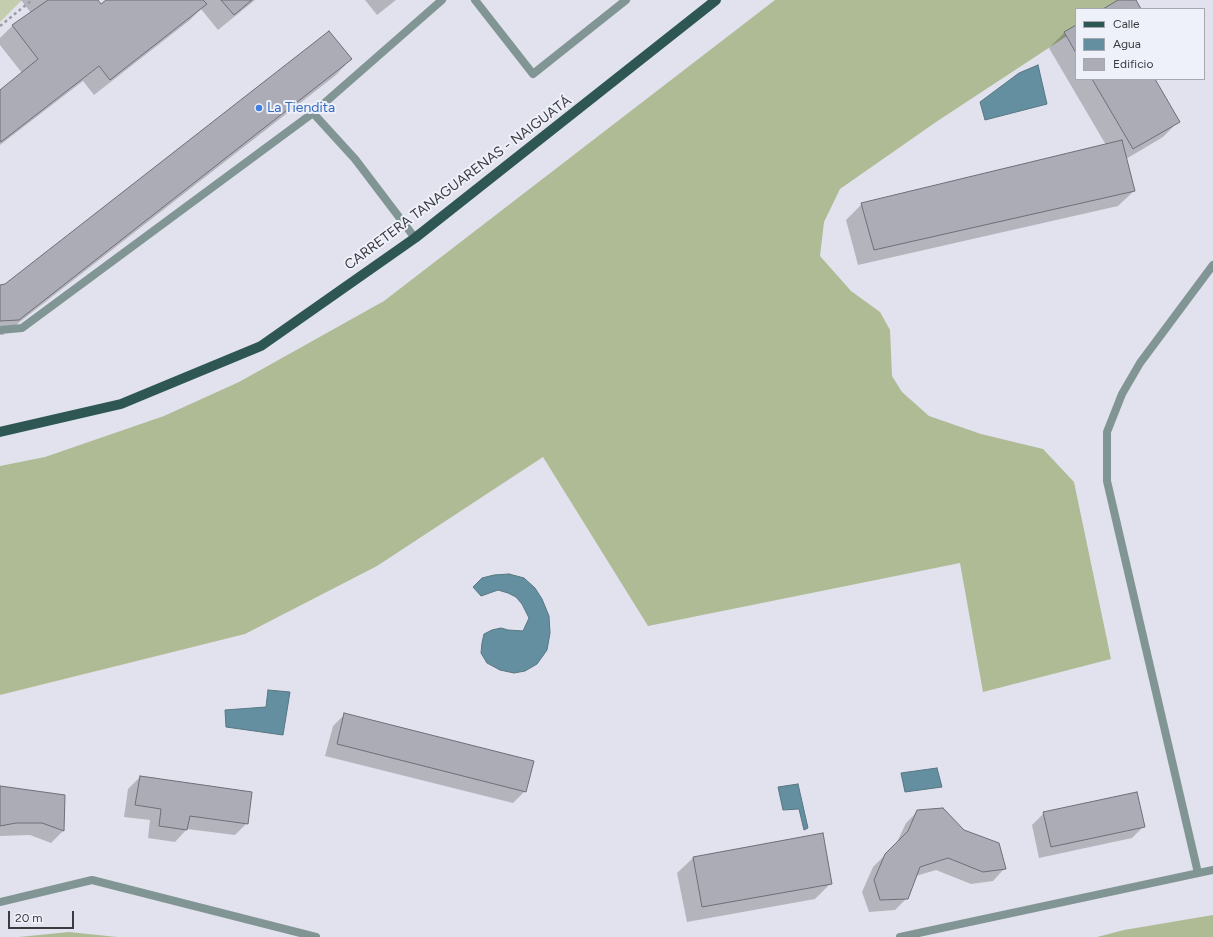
<!DOCTYPE html>
<html>
<head>
<meta charset="utf-8">
<style>
  body { margin:0 }
  #map { position:relative; width:1213px; height:937px; overflow:hidden; background:#e1e2ed; font-family:Figtree,sans-serif }
  canvas { display:block }
  .legend { position:absolute; left:1075px; top:8px; width:130px; height:72px; box-sizing:border-box; background:#eef0fa; border:1px solid #a6a8af; margin:0; padding:5px 7px; list-style:none; font-size:12px; color:#3b3b3f }
  .legend li { display:flex; align-items:center; gap:8px; height:20px }
  .legend b { width:20px; border:1px solid #a6a8af }
  .scale { position:absolute; left:8px; top:911px; width:66px; height:18px; box-sizing:border-box; border:2px solid #3b3b3f; border-top:0; padding-left:5px; font-size:12px; line-height:14px; white-space:nowrap; color:#3b3b3f; -webkit-text-stroke:3px #eef0fa; paint-order:stroke }
</style>
</head>
<body>
<div id="map">
<canvas width="1213" height="937"></canvas>
<ul class="legend">
<li><b style="height:5px;background:#2e5754"></b>Calle</li>
<li><b style="height:11px;background:#638fa0"></b>Agua</li>
<li><b style="height:11px;background:#abacb6"></b>Edificio</li>
</ul>
<div class="scale">20 m</div>
</div>
<script>
const c = document.querySelector('canvas').getContext('2d');
c.lineJoin = 'round';
function fill(path, color) { c.fillStyle = color; c.fill(path, 'evenodd'); }
const shape = rows => new Path2D(rows.map(r => 'M' + r).join(''));
function stroke(path, color, width, dash) { c.strokeStyle = color; c.lineWidth = width; c.lineCap = dash ? 'butt' : 'round'; c.setLineDash(dash || []); c.stroke(path); }
function drawText(font, color, halo, rows, align = 'center') {
  c.font = font + ' Figtree,sans-serif'; c.lineWidth = 4; c.setLineDash([]); c.textBaseline = 'middle'; c.strokeStyle = halo; c.fillStyle = color; for (const [text, x, y, turn = 0] of rows) {
    c.save(); c.translate(x, y); c.rotate((+turn || 0) * Math.PI / 180); c.textAlign = isNaN(turn) ? turn : align; if (halo) c.strokeText(text, 0, 0); c.fillText(text, 0, 0); c.restore();
  }
}
const green = shape([
  [0,0,22,0,0,22]
]);
const forest = shape([
  [775,0,1122,0,1108,9,1076,9,1076,30,936,122,840,189,824,222,820,256,851,291,880,312,890,330,892,376,902,392,929,416,981,434,1043,449,1074,482,1111,659,983,692,960,563,648,626,543,457,377,566,245,634,0,695,0,466,45,457,164,416,239,382,384,301],
  [1213,915,1213,937,1097,937,1124,930],
  [69,932,117,937,19,937]
]);
const water = shape([
  [1038,65,1047,104,985,120,980,102,1019,73,1038,65],
  [509,574,524,578,535,588,542,599,549,616,550,633,547,650,537,664,525,671,514,673,500,670,487,663,481,653,482,643,484,634,492,630,501,628,508,630,523,631,529,618,522,604,516,597,508,593,498,590,481,596,473,587,482,578,494,575,509,574],
  [268,690,290,692,283,735,226,727,225,710,266,707,268,690],
  [937,768,942,787,905,792,901,773,937,768],
  [798,784,808,828,804,830,799,809,783,810,778,787,798,784]
]);
const shadow = shape([
  [21,0,97,0,101,6,107,0,255,0,218,30,201,9,190,20,94,95,83,81,0,145,0,92,22,73,0,45,0,38,12,26,31,13],
  [365,0,396,0,377,15],
  [1076,26,1076,79,1154,79,1179,121,1163,137,1126,159,1134,191,1118,206,858,265,846,220,862,204,1106,145,1049,48,1064,33],
  [351,59,336,75,3,335,0,335,0,286,5,285],
  [345,714,525,791,513,803,325,756,333,726],
  [140,777,247,823,235,835,187,829,175,842,148,838,150,820,124,817,128,789],
  [0,787,64,796,63,831,51,843,30,835,0,836],
  [918,811,963,830,1004,869,993,881,971,884,936,870,916,876,907,898,895,910,869,912,862,892,873,867,896,844,906,823],
  [1044,813,1144,826,1132,838,1039,858,1032,825],
  [822,834,831,883,815,899,687,922,677,873,693,858]
]);
const building = shape([
  [48,0,98,0,101,4,106,0,203,0,207,4,110,80,99,66,1,142,0,140,0,90,38,59,12,25,48,0],
  [221,0,252,0,234,15,221,0],
  [1118,0,1136,0,1141,9,1103,9,1118,0],
  [1076,25,1076,53,1064,32,1076,25],
  [329,31,352,59,19,320,0,321,0,285,5,284,329,31],
  [1092,79,1155,79,1180,122,1133,149,1092,79],
  [1122,140,1135,191,874,250,861,203,1122,140],
  [344,713,534,761,526,792,337,744,344,713],
  [140,776,252,792,248,824,190,816,187,830,159,826,161,809,135,805,140,776],
  [0,786,65,795,64,831,42,823,16,823,0,826,0,786],
  [1137,792,1145,827,1051,847,1043,812,1137,792],
  [943,808,964,830,999,843,1006,869,983,872,948,858,920,867,908,899,880,900,874,880,885,854,908,831,917,810,943,808],
  [823,833,832,884,702,907,693,857,823,833]
]);
const path = shape([
  [0,26,32,0]
]);
const service = shape([
  [475,0,533,74,626,0],
  [313,113,355,159,415,238],
  [0,330,22,328,313,113,442,0]
]);
const minor = shape([
  [1198,873,1107,481,1107,432,1122,394,1140,363,1213,265],
  [0,902,92,880,316,937],
  [900,937,1213,870]
]);
const primary = shape([
  [0,432,121,404,261,346,415,238,716,0]
]);
const markers = [
  [259,108,4,"#3f7fe0"]
];
const shopNames = [
  ["La Tiendita",267,108]
];
const streetNames = [
  ["CARRETERA TANAGUARENAS - NAIGUATÁ",458,183,-37]
];
fill(green, '#c4ceaf');
fill(forest, '#aebb95');
fill(water, '#638fa0');
stroke(water, '#577683', 1);
fill(shadow, '#0003');
fill(building, '#abacb6');
stroke(building, '#6d6e77', 1);
stroke(path, '#9b9ca4', 2.5, [3, 3]);
stroke(service, '#819694', 8);
stroke(minor, '#819694', 8);
stroke(primary, '#2e5754', 10);
for (const [x, y, r, color] of markers) { const dot = new Path2D(); dot.arc(x, y, r, 0, 2 * Math.PI); c.fillStyle = color; c.fill(dot); stroke(dot, '#eef0fa', 1.5); }
drawText('14px', '#366cbe', '#eef0fa', shopNames, 'left');
drawText('14px', '#3b3b3f', '#eef0fa', streetNames);
</script>
</body>
</html>
